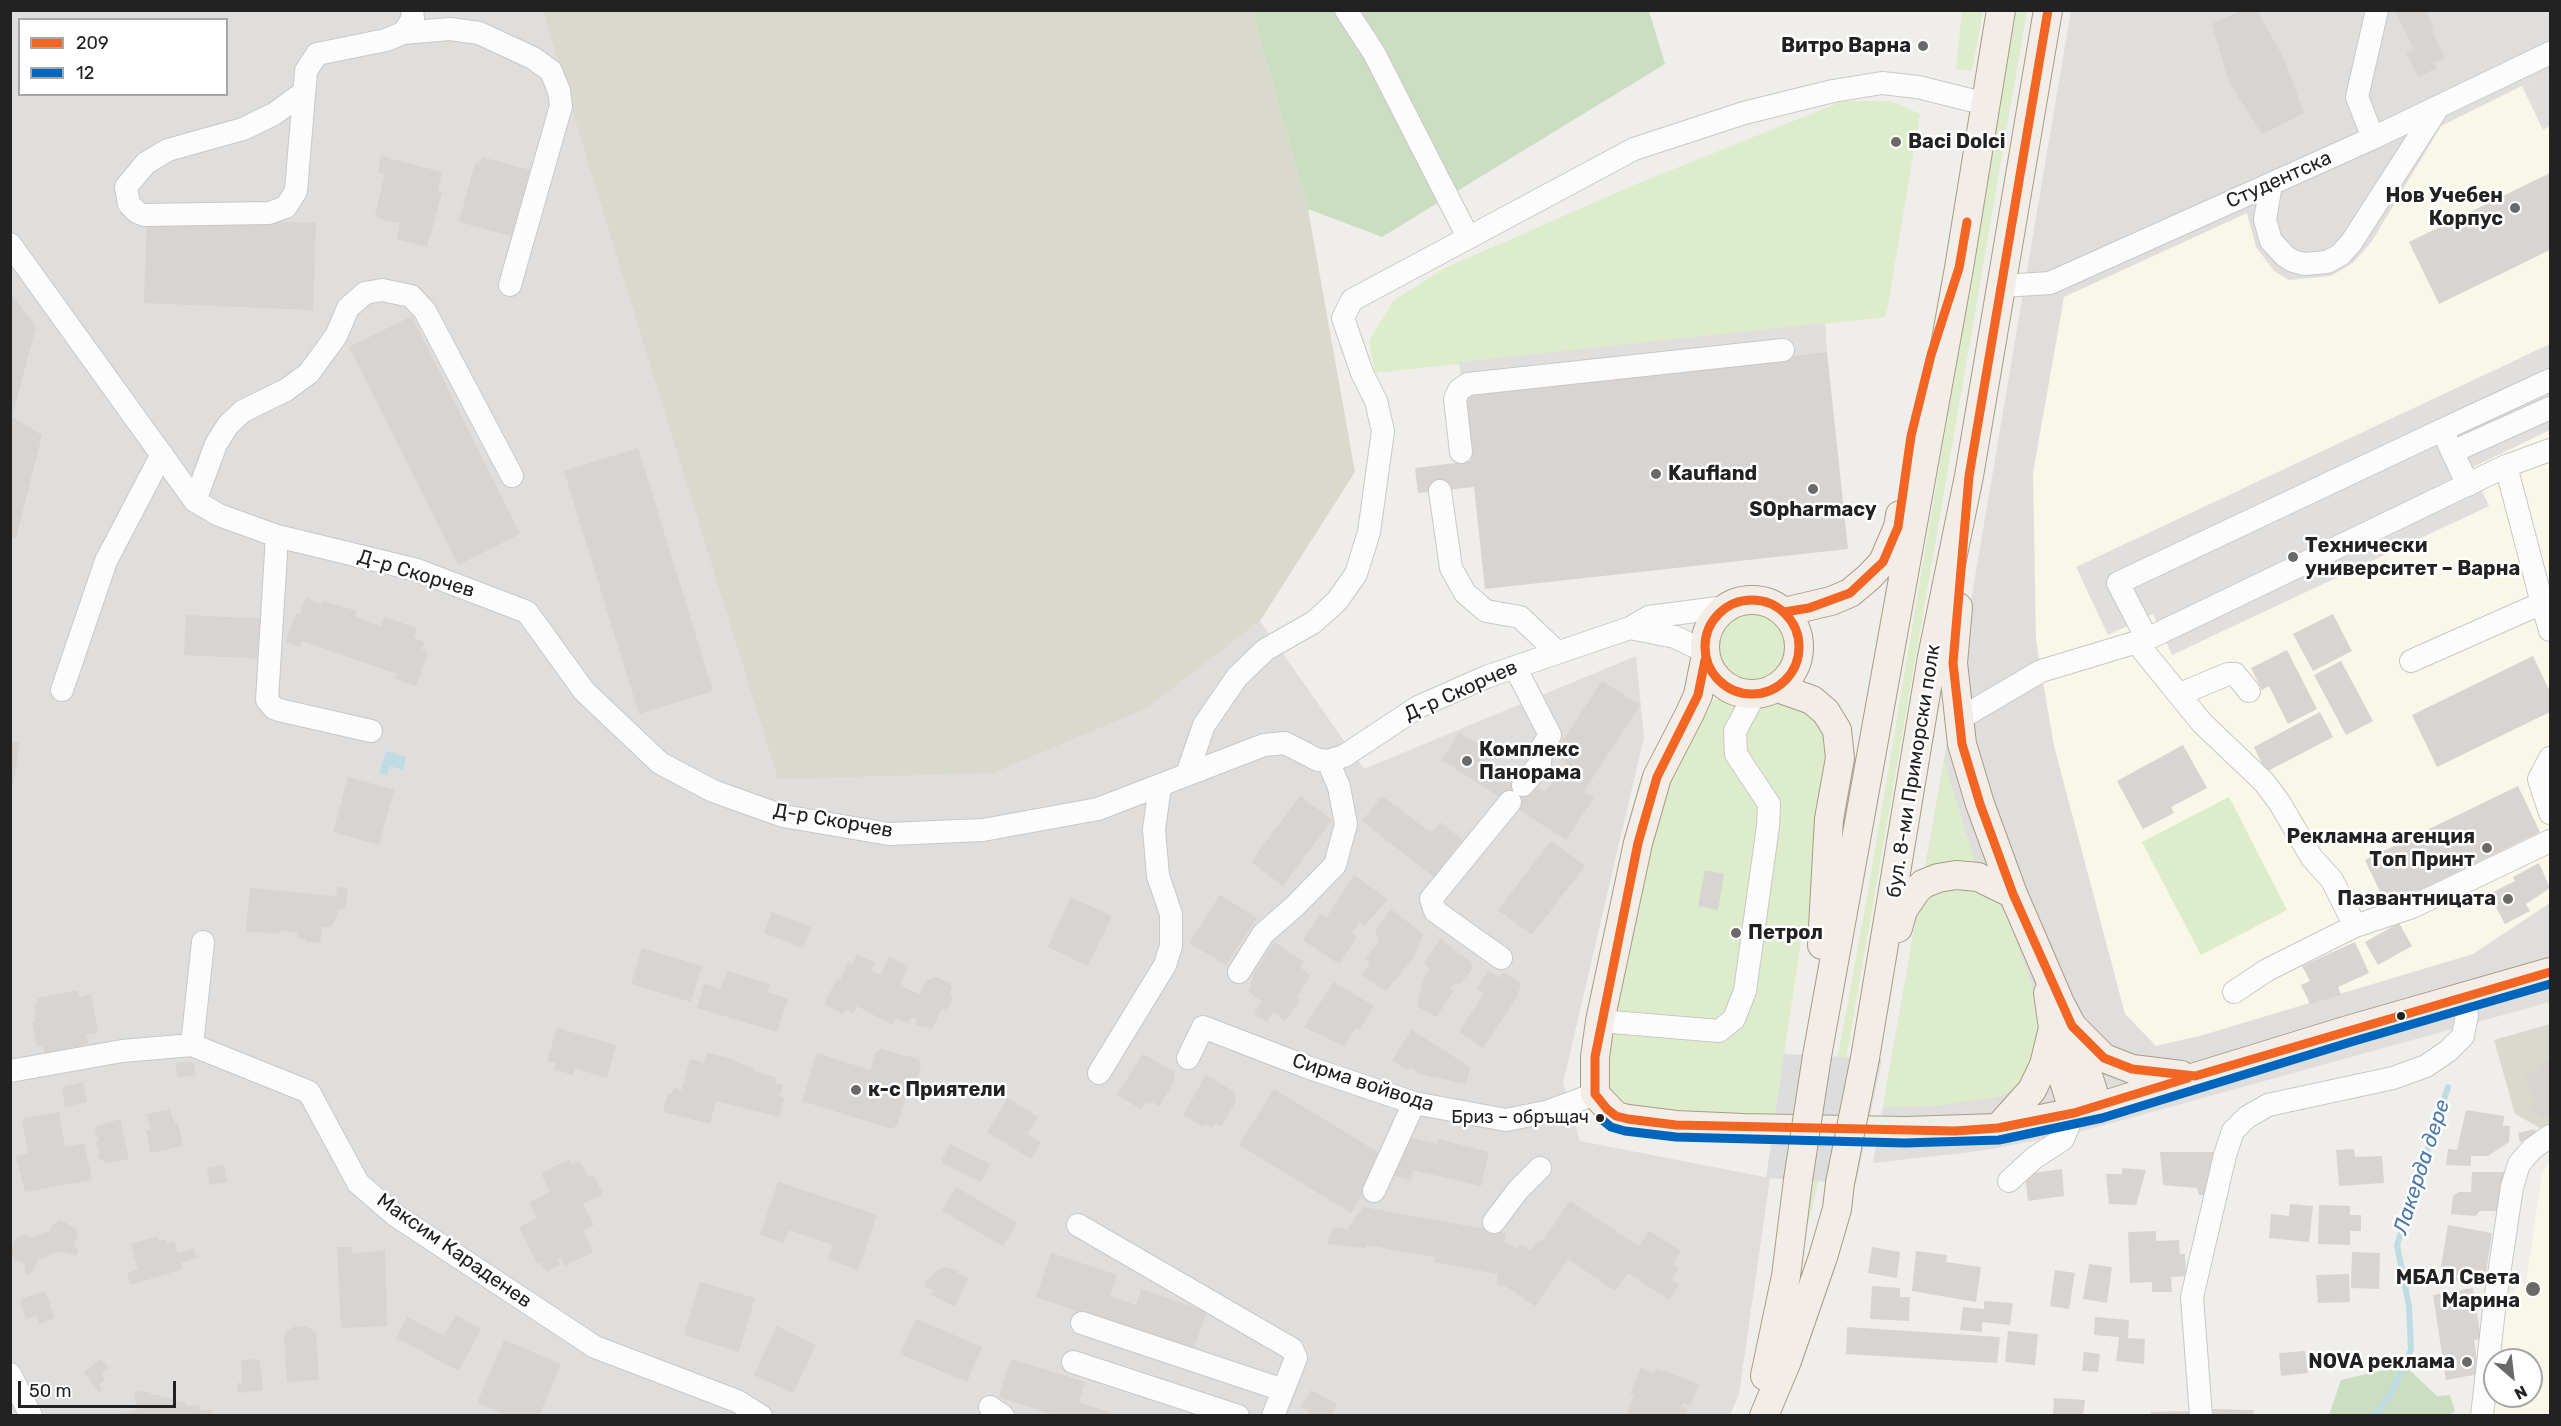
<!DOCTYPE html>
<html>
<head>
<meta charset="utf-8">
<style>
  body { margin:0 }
  #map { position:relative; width:2561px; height:1426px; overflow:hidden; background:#f0eeeb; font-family:Rubik,sans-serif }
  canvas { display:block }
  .frame { position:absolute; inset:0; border:12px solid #222; pointer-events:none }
  .legend { position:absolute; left:18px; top:18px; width:210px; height:78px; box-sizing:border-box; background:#fff; border:2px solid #a7a7a7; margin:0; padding:8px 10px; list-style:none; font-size:18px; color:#222 }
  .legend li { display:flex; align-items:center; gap:12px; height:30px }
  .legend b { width:30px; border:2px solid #a7a7a7 }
  .north { position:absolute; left:2483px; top:1348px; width:60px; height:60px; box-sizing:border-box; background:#fff; border:2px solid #a7a7a7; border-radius:50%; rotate:152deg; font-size:16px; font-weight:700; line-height:24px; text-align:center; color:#222 }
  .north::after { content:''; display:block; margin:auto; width:21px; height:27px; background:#6a6968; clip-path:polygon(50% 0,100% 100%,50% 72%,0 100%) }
  .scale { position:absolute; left:18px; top:1381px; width:158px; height:27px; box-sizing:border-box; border:3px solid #222; border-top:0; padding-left:8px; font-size:18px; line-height:21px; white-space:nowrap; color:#222; -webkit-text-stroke:4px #fff; paint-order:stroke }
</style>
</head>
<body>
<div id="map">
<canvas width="2561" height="1426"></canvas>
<div class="frame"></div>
<ul class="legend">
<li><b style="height:8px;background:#f26522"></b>209</li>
<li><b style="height:8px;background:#0065bd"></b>12</li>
</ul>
<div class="north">N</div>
<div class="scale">50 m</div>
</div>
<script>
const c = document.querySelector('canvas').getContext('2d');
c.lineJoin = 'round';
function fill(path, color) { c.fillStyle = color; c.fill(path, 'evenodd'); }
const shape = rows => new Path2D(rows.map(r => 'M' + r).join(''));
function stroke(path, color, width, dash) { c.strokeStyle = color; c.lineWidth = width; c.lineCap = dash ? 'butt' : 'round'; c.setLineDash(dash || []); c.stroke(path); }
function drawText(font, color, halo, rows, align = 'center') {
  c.font = font + ' Rubik,sans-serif'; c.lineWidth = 5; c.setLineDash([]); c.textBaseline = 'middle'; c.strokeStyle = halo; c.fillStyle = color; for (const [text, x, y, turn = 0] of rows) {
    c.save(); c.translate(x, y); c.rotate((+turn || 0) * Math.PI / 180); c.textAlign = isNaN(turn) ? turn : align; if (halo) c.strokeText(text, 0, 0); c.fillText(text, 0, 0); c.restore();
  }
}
const residential = shape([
  [10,11,543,11,584,151,779,779,1149,707,1260,621,1364,769,1636,656,1644,737,1563,1083,1580,1141,1770,1178,1739,1394,1730,1415,11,1415],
  [20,20,226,20,226,94,20,94],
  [2071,11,2550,11,2550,1002,2076,1133,1980,1151,1873,1163,1944,760]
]);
const education = shape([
  [2550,72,2550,903,2473,954,2203,1035,2156,1046,2125,1014,2054,746,2036,640,2033,473,2064,297,2247,213,2256,247,2274,271,2289,280,2331,276,2353,263,2372,241,2441,126],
  [2550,1161,2550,1415,2489,1416,2490,1405,2497,1402,2498,1396,2531,1396,2531,1360,2501,1360,2506,1296,2526,1282,2542,1173]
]);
const construction = shape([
  [543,11,1252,11,1308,209,1355,472,1260,621,1149,707,993,773,778,779,584,151],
  [2550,1024,2550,1123,2540,1128,2515,1114,2494,1040]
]);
const grass = shape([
  [1962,11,1983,11,1972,71,1956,69],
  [2016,11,2027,11,1877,881,1839,1100,1809,1220,1806,1224,1801,1222,1830,1100,1866,902],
  [1843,101,1891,101,1920,114,1886,317,1375,373,1369,341,1393,301,1443,269,1634,185],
  [1756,599,1776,606,1791,619,1798,637,1799,647,1795,665,1778,688,1837,730,1822,929,1801,941,1773,1128,1628,1119,1593,1076,1638,843,1699,713,1713,701,1739,693,1725,686,1713,675,1704,651,1707,629,1715,617,1735,602],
  [1944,760,1975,863,1956,861,1926,866],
  [2229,797,2287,910,2201,955,2142,842],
  [1950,883,1993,895,2007,916,2035,993,2042,1027,2029,1080,1999,1097,1935,1106,1883,1107,1920,899]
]);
const forest = shape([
  [1252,11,1649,11,1665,64,1382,237,1308,209],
  [2398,1359,2437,1396,2450,1395,2455,1411,2448,1416,2329,1415,2341,1380,2393,1368]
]);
const parking = shape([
  [2550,72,2550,126,2543,130,2522,86],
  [1825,323,1827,352,1463,392,1459,362],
  [2550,344,2550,430,2471,468,2489,506,2172,655,2153,614,2108,635,2076,567]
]);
const water = shape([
  [386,751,406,757,403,770,390,766,387,775,379,773]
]);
const pier = shape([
  [1784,1054,1882,1059,1856,1184,1766,1178]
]);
const stream = shape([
  [2374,1416,2392,1392,2411,1350,2409,1306,2397,1245,2448,1087]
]);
const building = shape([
  [2242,10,2257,10,2283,57,2304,113,2262,134,2229,82,2212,24],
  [2401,10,2426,10,2434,28,2431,29,2445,58,2434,63,2437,68,2418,77,2406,53,2414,50,2396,13],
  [381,156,442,172,438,191,442,192,427,247,397,239,400,223,383,220,375,215,385,174,378,172],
  [482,157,530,170,512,236,459,222,475,163,479,164],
  [2550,173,2550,250,2439,304,2409,242],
  [147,217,316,223,313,310,144,303],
  [10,292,36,327,12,417,42,435,16,538,10,537],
  [412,316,520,534,458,565,349,347],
  [1827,352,1848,549,1485,589,1474,487,1418,493,1415,468,1471,461,1463,392],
  [638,448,713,691,639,714,564,471],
  [306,598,322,604,323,601,357,611,356,617,381,626,384,617,417,628,414,638,425,642,422,650,428,652,416,686,395,679,397,674,302,641,300,647,285,642,296,613,300,614],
  [2333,614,2352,651,2313,671,2293,634],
  [186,615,268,619,266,659,184,655],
  [2287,650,2317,709,2288,724,2269,686,2262,690,2251,668],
  [2533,656,2550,692,2550,712,2437,767,2412,715],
  [2341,661,2373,721,2346,735,2314,675],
  [1602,681,1640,705,1584,791,1594,797,1566,840,1442,760,1459,732,1495,755,1489,764,1523,785,1531,783,1546,792,1566,762,1554,754],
  [2320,712,2333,737,2266,772,2254,747],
  [10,741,20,742,13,785,10,785],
  [2183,745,2207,788,2171,807,2174,813,2143,829,2117,781],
  [348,777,394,790,379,845,333,832],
  [2518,786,2540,832,2387,906,2365,860],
  [1300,796,1332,820,1283,886,1251,862],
  [1382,796,1431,833,1440,822,1463,840,1434,877,1362,821],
  [1551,841,1585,866,1532,935,1498,910],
  [2539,863,2550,888,2526,904,2530,911,2505,924,2489,894,2515,881,2513,877],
  [1705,870,1724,874,1718,910,1698,906],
  [1354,875,1387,899,1365,926,1360,922,1352,933,1357,937,1339,964,1303,940,1320,914,1327,917],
  [337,887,348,888,345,909,340,909,331,927,322,926,320,943,306,942,306,939,297,938,297,932,281,931,280,934,246,931,250,888,336,896],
  [1220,895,1257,918,1226,965,1189,943],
  [1071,897,1112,916,1088,966,1048,947],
  [1391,909,1423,934,1415,955,1386,991,1361,975,1370,963,1366,958,1379,941,1375,931],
  [772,912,811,927,803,948,764,933],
  [2399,923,2412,946,2378,965,2365,942],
  [1441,939,1471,962,1473,968,1460,984,1455,983,1451,988,1453,992,1436,1017,1417,1006,1424,977,1430,968,1424,963],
  [1274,942,1304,962,1300,967,1310,976,1296,998,1300,1000,1285,1021,1273,1012,1267,1022,1254,1014,1262,1002,1249,992,1254,973],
  [2355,942,2369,973,2338,987,2341,995,2310,1004,2301,985,2310,981,2302,966],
  [642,948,702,966,691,1002,631,984],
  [857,954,875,962,871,971,881,975,889,957,908,966,900,986,920,994,926,981,936,977,949,983,952,988,949,995,953,997,946,1012,942,1008,932,1029,924,1026,917,1026,916,1019,912,1017,908,1024,896,1018,892,1025,857,1006,853,1013,846,1009,843,1014,824,1004,836,981,840,980,848,964,853,963],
  [727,971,770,984,767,992,788,998,777,1032,697,1008,704,984,721,989],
  [1488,971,1499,978,1504,972,1521,984,1517,997,1483,1048,1459,1032,1484,993,1477,989],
  [1334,982,1374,1006,1359,1030,1356,1028,1344,1046,1304,1027],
  [77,990,79,997,91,994,98,1033,86,1035,88,1044,45,1055,43,1045,37,1046,32,1022,35,1022,34,1017,36,1016,34,1004,38,1003,37,998],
  [557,1028,616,1045,607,1078,574,1068,573,1075,554,1069,556,1063,547,1061],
  [1412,1030,1470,1067,1466,1084,1420,1074,1411,1067,1408,1070,1392,1060],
  [881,1049,918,1059,921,1065,918,1077,911,1080,897,1125,892,1129,802,1101,817,1053,870,1070,876,1052],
  [707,1053,736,1060,735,1062,754,1068,753,1071,777,1078,775,1083,783,1085,779,1096,784,1098,779,1117,716,1101,710,1124,663,1112,668,1093,672,1094,674,1088,682,1090,690,1059,704,1063],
  [1143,1054,1173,1071,1175,1080,1159,1106,1152,1102,1150,1105,1145,1102,1141,1109,1117,1095],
  [2550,1058,2550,1114,2542,1119,2539,1114,2535,1116,2529,1105,2536,1101,2524,1078,2540,1069,2538,1065],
  [193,1062,196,1076,178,1077,175,1063],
  [1206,1075,1235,1092,1236,1101,1221,1127,1215,1123,1212,1128,1205,1124,1203,1127,1183,1115],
  [83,1082,87,1102,65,1107,62,1087],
  [1274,1089,1386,1157,1351,1213,1239,1145],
  [1008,1098,1038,1117,1027,1134,1041,1142,1031,1159,987,1132],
  [170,1109,174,1124,178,1124,183,1146,151,1153,146,1130,151,1130,147,1114],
  [2466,1110,2504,1116,2503,1126,2510,1126,2509,1142,2488,1156,2471,1156,2471,1166,2446,1165,2448,1149,2457,1150],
  [59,1112,65,1147,84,1143,92,1180,25,1192,16,1156,28,1153,22,1119],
  [120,1119,129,1159,106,1163,97,1157,100,1150,95,1145,99,1138,96,1136,95,1127],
  [2535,1129,2537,1139,2520,1142,2518,1133],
  [1401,1135,1437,1144,1438,1139,1489,1152,1481,1186,1413,1170,1411,1180,1391,1175],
  [950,1144,990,1164,981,1182,941,1162],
  [2354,1149,2355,1157,2382,1156,2384,1183,2339,1186,2336,1150],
  [2160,1152,2219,1152,2205,1195,2199,1195,2197,1188,2163,1185],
  [569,1159,572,1165,579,1161,588,1177,593,1175,603,1194,583,1204,594,1225,583,1231,593,1252,565,1266,561,1258,557,1260,560,1265,546,1272,541,1262,537,1264,519,1227,537,1218,529,1203,550,1192,541,1173],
  [224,1165,227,1182,210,1185,207,1168],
  [2122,1168,2146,1170,2136,1205,2109,1204,2106,1174,2122,1174],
  [2062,1169,2064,1196,2028,1201,2025,1174],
  [2472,1172,2507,1172,2502,1211,2480,1211,2475,1216,2451,1214,2453,1196,2459,1192,2471,1192],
  [778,1182,877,1215,858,1270,828,1259,833,1245,788,1230,784,1243,760,1235],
  [956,1187,1017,1223,1003,1246,942,1211],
  [1570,1201,1639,1246,1649,1231,1681,1251,1673,1264,1679,1268,1671,1280,1679,1285,1669,1300,1628,1273,1615,1291,1568,1259,1535,1306,1507,1287,1497,1285,1498,1274,1434,1262,1435,1257,1367,1245,1365,1248,1327,1244,1333,1228,1348,1229,1363,1207,1506,1233,1504,1242,1517,1249,1521,1244,1531,1251,1539,1240,1542,1242],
  [2290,1204,2313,1206,2309,1242,2269,1238,2271,1214,2289,1216],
  [2319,1205,2350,1206,2350,1215,2361,1215,2361,1231,2350,1231,2350,1245,2318,1244],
  [61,1220,77,1230,78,1235,73,1246,78,1249,77,1256,60,1251,38,1260,32,1272,28,1275,25,1274,25,1265,14,1259,11,1254,14,1241,18,1237,25,1235,32,1238,50,1231,53,1224],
  [2448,1225,2492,1233,2484,1285,2439,1278],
  [2156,1231,2156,1241,2179,1240,2180,1254,2185,1254,2186,1276,2171,1277,2172,1292,2152,1292,2152,1282,2130,1283,2128,1232],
  [158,1236,159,1241,166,1239,167,1243,174,1241,178,1253,194,1248,197,1258,181,1263,183,1269,130,1285,127,1273,138,1269,131,1244],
  [337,1247,352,1247,352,1254,385,1250,387,1326,341,1328],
  [1872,1247,1900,1252,1897,1278,1868,1273],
  [1916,1251,1947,1255,1946,1262,1981,1267,1976,1302,1912,1291],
  [2352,1252,2380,1253,2379,1289,2351,1288],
  [1051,1253,1117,1275,1110,1296,1136,1305,1141,1289,1207,1312,1193,1351,1036,1297],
  [2089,1264,2112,1267,2107,1303,2083,1299],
  [944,1267,958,1270,957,1273,968,1278,955,1306,931,1295,933,1290,925,1287,926,1282,935,1272],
  [2055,1270,2075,1273,2069,1309,2050,1306],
  [2349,1274,2350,1302,2318,1303,2316,1275],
  [700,1282,755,1298,739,1352,684,1335],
  [1872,1286,1900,1288,1900,1297,1910,1297,1909,1321,1870,1319],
  [2473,1288,2481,1339,2474,1340,2479,1374,2446,1380,2433,1295],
  [45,1291,55,1318,39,1324,36,1316,26,1319,20,1300],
  [1984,1301,2013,1303,2010,1325,1982,1322,1982,1332,1960,1330,1963,1307,1984,1309],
  [456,1315,481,1329,459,1371,396,1338,407,1317,444,1336],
  [2095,1317,2129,1320,2128,1338,2145,1339,2144,1364,2116,1361,2119,1337,2094,1335],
  [916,1319,982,1347,967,1382,900,1354],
  [307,1326,316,1333,319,1380,287,1382,284,1335,293,1327],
  [777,1326,816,1345,793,1393,754,1375],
  [1847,1327,2000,1337,1997,1363,1846,1354],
  [2008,1331,2038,1334,2035,1365,2005,1362],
  [504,1340,561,1364,539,1416,508,1416,477,1403],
  [2305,1351,2308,1373,2281,1376,2279,1353],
  [2084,1352,2100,1354,2098,1372,2082,1371],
  [101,1359,109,1368,101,1374,105,1380,99,1384,102,1389,99,1392,83,1372],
  [255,1359,260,1361,263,1390,239,1393,237,1383,242,1383,241,1360],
  [1011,1359,1085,1382,1079,1402,1120,1416,1057,1416,999,1397],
  [1641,1367,1654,1373,1656,1368,1699,1384,1690,1406,1683,1403,1681,1406,1688,1409,1685,1416,1626,1416,1634,1394,1630,1394],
  [1311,1390,1337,1404,1331,1416,1309,1416,1311,1412,1301,1407],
  [143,1391,148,1392,149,1395,160,1395,161,1398,167,1397,173,1399,173,1402,185,1402,186,1405,199,1406,200,1411,212,1409,213,1416,109,1416,137,1410,134,1392],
  [2054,1398,2085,1400,2083,1416,2053,1416],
  [2213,1409,2254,1410,2253,1416,2213,1416],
  [2193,1411,2193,1416,2151,1416,2151,1412]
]);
const minor = shape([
  [1346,10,1374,53,1468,237],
  [403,33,450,29,479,33,533,58,551,71,559,91,561,106,510,285],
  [304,92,274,114,243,129,168,150,146,163,126,187,129,204,137,212,144,215,269,213,286,207,296,191,306,71,317,54,386,40,403,33,413,18,412,10],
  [2373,138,2357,97,2377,10],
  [2271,184,2265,220,2271,241,2285,256,2293,261,2304,264,2327,262,2340,255,2351,243,2437,109],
  [10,244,195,501,219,515,277,536,417,570,527,612,584,691,660,763,713,791,783,816,889,834,983,830,1098,809,1264,745,1285,743,1318,760,1328,761,1344,756,1418,707,1486,677,1630,628,1649,617,1726,607],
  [2002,286,2050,283,2373,138,2550,53],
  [2442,430,2550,380],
  [1461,452,1455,399,1459,390,1468,384,1783,350],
  [2452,452,2550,408],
  [1440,491,1451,568,1465,593,1486,611,1520,617,1557,652],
  [195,501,216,444,228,425,243,411,286,390,309,373,336,336,348,308,365,293,382,290,411,296,425,311,512,476],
  [277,536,267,700,274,708,279,710,371,731],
  [2542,603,2550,630],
  [1630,628,1675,637,1704,651],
  [2147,639,2118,583,2442,430,2468,485],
  [2137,643,2202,723,2264,782,2279,802,2312,858,2332,880,2355,926],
  [2411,661,2542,603,2506,466],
  [1515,667,1550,735,1541,749,1540,764,1523,785],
  [62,690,106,561,162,454],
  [2180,694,2228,674,2235,674,2249,691],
  [1959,719,2041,671,2147,639,2506,466,2550,450],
  [2550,758,2539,779,2550,813],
  [1187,774,1204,725,1237,677,1265,650,1314,622,1337,601,1356,574,1369,532,1383,431,1376,401,1362,373,1343,318,1352,300,1634,149,1744,113,1833,91,1882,83,1918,87,1986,104],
  [1501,958,1435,911,1431,899,1510,802],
  [1239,972,1263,934,1295,906,1335,865,1346,824,1339,787,1328,761],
  [2234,992,2267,970,2355,926,2412,907,2550,841],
  [1600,1021,1719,1031,1734,1019,1745,991,1768,826,1769,804,1736,754,1735,731,1755,694],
  [192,1045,203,942],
  [1188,1058,1203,1027,1307,1067,1414,1103,1506,1120,1546,1112,1595,1094],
  [10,1071,122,1051,192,1045,309,1092,358,1183,395,1215,595,1347,737,1401,761,1416],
  [1099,1073,1165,965,1171,946,1171,914,1158,876,1154,829,1160,786],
  [2009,1181,2034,1158,2063,1139,2074,1113],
  [1374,1191,1414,1103],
  [1494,1222,1518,1190,1540,1168],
  [1078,1225,1292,1349,1296,1358,1273,1416],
  [1082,1323,1283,1390],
  [1073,1362,1238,1416],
  [10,1374,31,1416],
  [990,1407,1003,1416],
  [2201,1416,2192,1297,2225,1155,2233,1131,2247,1117,2268,1105,2393,1078,2426,1066,2448,1051,2463,1036,2467,1015,2462,997],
  [2482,1416,2495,1301,2512,1187,2519,1164,2532,1149,2550,1136]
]);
const major = shape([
  '1705 647a47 47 0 1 1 94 0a47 47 0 1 1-94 0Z',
  [1958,607,1953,663,1962,744,1980,804,2013,894,2060,1003,2072,1026,2104,1058,2132,1069,2181,1075],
  [1784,612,1831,601,1850,593,1869,577,1883,562,1898,527,1900,515],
  [1705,660,1698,695,1690,713,1657,777,1638,843,1600,1021,1595,1057,1595,1094,1616,1116,1628,1119,1676,1125,1743,1128,1905,1131,1998,1128,2098,1107,2348,1030,2550,972],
  [1778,688,1812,700,1826,712,1837,730,1840,758,1829,819,1822,945],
  [1898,928,1903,910,1916,891,1923,884,1938,878,1956,875,1978,877,2013,894],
  [2074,1031,2098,1107],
  [2051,1039,2074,1113],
  [1817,1056,1959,268,2001,10],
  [1865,1058,1932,657,1969,476,2048,10],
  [1998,1128,2032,1090,2044,1065,2053,1028,2048,993],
  [1765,1376,1786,1276,1798,1180],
  [1764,1416,1787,1361,1823,1257,1837,1209,1840,1183]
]);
const majorBridge = shape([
  [1798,1180,1817,1056],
  [1840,1183,1865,1058]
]);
const bus1 = shape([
  [2048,10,1969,476,1953,663,1962,744,1980,804,2013,894,2072,1026,2104,1058,2132,1069,2195,1076,2550,972],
  '1705 647a47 47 0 1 1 94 0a47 47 0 1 1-94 0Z',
  [1784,612,1809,608,1850,593,1883,562,1898,527,1911,436,1931,355,1959,268,1967,222],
  [1705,660,1698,695,1657,777,1638,843,1595,1057,1595,1094,1607,1109,1616,1116,1628,1119,1676,1125,1955,1131,1998,1128,2074,1113,2188,1078]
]);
const bus2 = shape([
  [1600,1118,1611,1127,1625,1131,1676,1137,1905,1143,1999,1140,2102,1118,2351,1042,2550,984]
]);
const markers = [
  [1923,46,6,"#6a6968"],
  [1896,142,6,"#6a6968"],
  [2515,208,6,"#6a6968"],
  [1656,474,6,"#6a6968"],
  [1813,489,6,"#6a6968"],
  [2293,557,6,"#6a6968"],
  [1467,761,6,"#6a6968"],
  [2487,848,6,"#6a6968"],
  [2508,899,6,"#6a6968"],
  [1736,933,6,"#6a6968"],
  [2401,1016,5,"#222"],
  [856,1090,6,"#6a6968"],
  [1600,1118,5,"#222"],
  [2533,1289,8,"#6a6968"],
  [2467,1362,6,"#6a6968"]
];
const busNames = [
  ["Бриз – обръщач",1589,1118]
];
const poiNames = [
  ["Витро Варна",1911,46],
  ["Baci Dolci",1908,142,"left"],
  ["Нов Учебен",2503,196],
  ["Корпус",2503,219],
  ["Kaufland",1668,474,"left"],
  ["SOpharmacy",1813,510,"center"],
  ["Технически",2305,546,"left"],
  ["университет – Варна",2305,569,"left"],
  ["Комплекс",1479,750,"left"],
  ["Панорама",1479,773,"left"],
  ["Рекламна агенция",2475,837],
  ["Топ Принт",2475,860],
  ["Пазвантницата",2496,899],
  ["Петрол",1748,933,"left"],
  ["к-с Приятели",868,1090,"left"],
  ["МБАЛ Света",2520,1278],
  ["Марина",2520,1301],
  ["NOVA реклама",2455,1362]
];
const streetNames = [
  ["Студентска",2279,180,-24],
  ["Д-р Скорчев",416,574,17],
  ["Д-р Скорчев",1461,691,-24],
  ["бул. 8-ми Приморски полк",1914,771,-81],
  ["Д-р Скорчев",833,821,10],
  ["Сирма войвода",1363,1083,18],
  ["Максим Караденев",454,1251,35]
];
const waterNames = [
  ["Лакерда дере",2422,1167,-72]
];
fill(residential, '#dfdedc');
fill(education, '#f8f7e8');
fill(construction, '#d9d9cd');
fill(grass, '#ddeccb');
fill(forest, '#cbdec1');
fill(parking, '#e0dfde');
fill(water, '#bfdbe3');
fill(pier, '#dedddd');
stroke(stream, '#bfdbe3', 6);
fill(building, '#d7d4d2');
stroke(minor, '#c9c8c7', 24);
stroke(major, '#a79c86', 30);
stroke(minor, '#fdfcfc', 22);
stroke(major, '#f3ede7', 28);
stroke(majorBridge, '#a79c86', 30, []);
stroke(majorBridge, '#f3ede7', 28);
stroke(bus1, '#f26522', 9);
stroke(bus2, '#0065bd', 9);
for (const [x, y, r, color] of markers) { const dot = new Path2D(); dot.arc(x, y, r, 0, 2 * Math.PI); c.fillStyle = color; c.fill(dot); stroke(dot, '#fff', 2); }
drawText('18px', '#222', '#fff', busNames, 'right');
drawText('bold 20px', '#222', '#fff', poiNames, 'right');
drawText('20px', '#222', '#fff', streetNames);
drawText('italic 21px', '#4a7aab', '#fff', waterNames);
</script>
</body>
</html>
